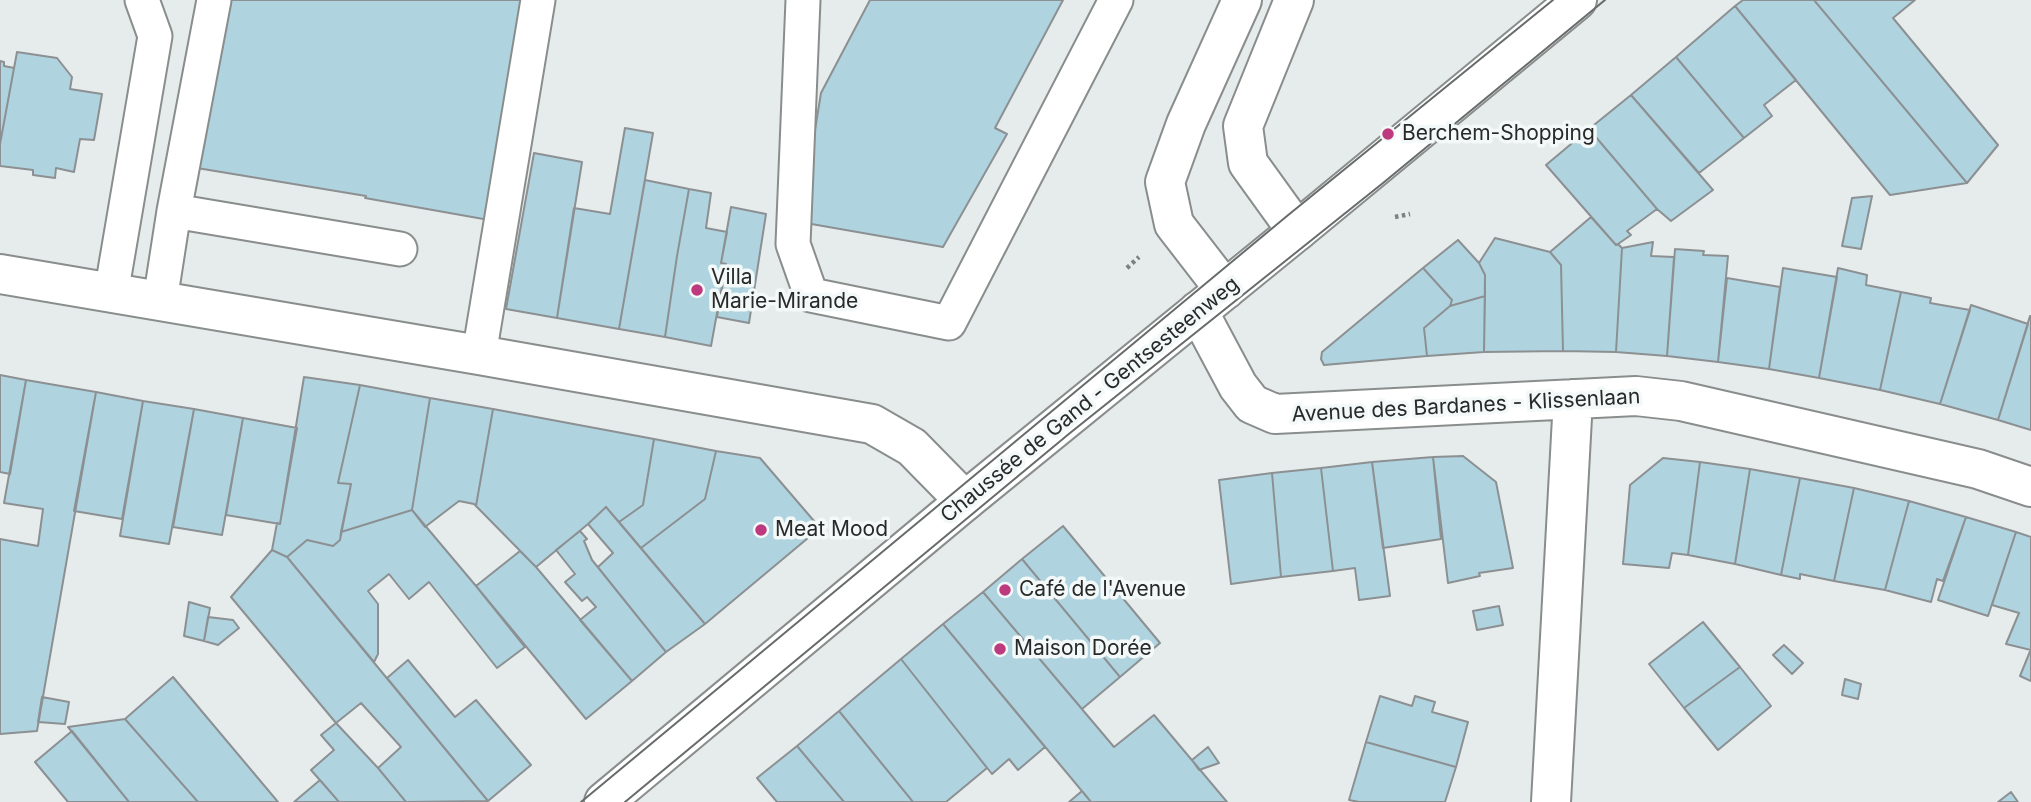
<!DOCTYPE html>
<html>
<head>
<meta charset="utf-8">
<style>
  body { margin:0 }
  canvas { display:block; background:#e6eceb }
</style>
</head>
<body>
<canvas width="2031" height="802"></canvas>
<script>
const c = document.querySelector('canvas').getContext('2d');
c.lineJoin = 'round';
function fill(path, color) { c.fillStyle = color; c.fill(path, 'evenodd'); }
const shape = rows => new Path2D(rows.map(r => 'M' + r).join(''));
function stroke(path, color, width, dash) { c.strokeStyle = color; c.lineWidth = width; c.lineCap = dash ? 'butt' : 'round'; c.setLineDash(dash || []); c.stroke(path); }
function drawText(font, color, halo, rows, align = 'center') {
  c.font = font + ' Inter,sans-serif'; c.lineWidth = 7; c.setLineDash([]); c.textBaseline = 'middle'; c.strokeStyle = halo; c.fillStyle = color; for (const [text, x, y, turn = 0] of rows) {
    c.save(); c.translate(x, y); c.rotate((+turn || 0) * Math.PI / 180); c.textAlign = isNaN(turn) ? turn : align; if (halo) c.strokeText(text, 0, 0); c.fillText(text, 0, 0); c.restore();
  }
}
const building = shape([
  [230,0,529,0,489,220,365,198,366,196,197,168,230,0],
  [870,0,1063,0,995,128,1007,134,943,247,800,222,821,93,870,0],
  [1743,0,1814,0,1967,183,1890,195,1735,6,1743,0],
  [1814,0,1915,0,1893,18,1998,145,1967,183,1814,0],
  [1735,6,1796,80,1764,105,1772,116,1744,138,1676,57,1735,6],
  [17,52,57,58,72,77,70,89,102,94,94,140,80,139,74,172,56,168,55,178,33,175,33,170,0,166,0,144,17,52],
  [1676,57,1744,138,1699,173,1631,95,1676,57],
  [0,61,4,62,4,66,14,68,0,144,0,61],
  [1631,95,1713,190,1671,221,1657,209,1589,129,1631,95],
  [625,128,653,133,619,329,557,318,574,208,610,214,625,128],
  [1589,129,1657,209,1627,231,1631,235,1618,244,1616,245,1546,165,1589,129],
  [534,153,582,162,557,318,506,309,534,153],
  [645,180,689,189,677,256,665,337,619,329,645,180],
  [689,189,711,193,706,228,727,232,721,263,726,264,711,346,665,337,677,256,689,189],
  [1872,196,1861,249,1842,246,1852,198,1872,196],
  [731,207,766,214,749,323,717,317,726,264,721,263,731,207],
  [1591,217,1616,245,1618,244,1622,248,1616,352,1563,351,1561,265,1550,252,1591,217],
  [1495,238,1550,252,1561,265,1563,351,1484,352,1485,275,1479,263,1495,238],
  [1458,240,1479,263,1485,275,1485,296,1450,306,1452,300,1423,268,1458,240],
  [1653,242,1651,256,1674,257,1667,356,1616,352,1622,248,1653,242],
  [1675,249,1704,251,1703,255,1728,256,1718,362,1667,356,1675,249],
  [1423,268,1452,300,1450,306,1424,328,1427,356,1324,365,1321,359,1322,352,1423,268],
  [1783,268,1837,277,1819,378,1769,369,1783,268],
  [1838,268,1867,275,1866,285,1901,292,1880,390,1819,378,1838,268],
  [1727,278,1780,287,1769,369,1718,362,1727,278],
  [1901,292,1931,298,1930,303,1970,310,1940,404,1880,390,1901,292],
  [1485,296,1484,352,1427,356,1424,328,1450,306,1485,296],
  [1971,305,2028,324,1998,420,1940,404,1971,305],
  [2030,316,2031,316,2031,430,1998,420,2030,316],
  [0,375,26,380,10,474,0,472,0,375],
  [304,377,360,385,338,483,351,484,340,540,333,546,307,540,287,557,272,550,277,523,280,524,304,377],
  [26,380,96,392,37,731,0,734,0,539,38,546,43,509,4,503,26,380],
  [360,385,430,398,412,510,341,532,351,484,338,483,360,385],
  [96,392,143,401,122,519,74,511,96,392],
  [430,398,493,409,476,506,474,504,459,501,425,527,412,510,430,398],
  [143,401,194,409,169,544,120,536,143,401],
  [194,409,243,418,222,535,173,527,194,409],
  [493,409,654,439,643,505,619,522,606,507,588,524,536,567,476,506,493,409],
  [243,418,297,428,280,524,226,515,243,418],
  [654,439,716,451,705,499,641,548,619,522,643,505,654,439],
  [716,451,760,458,820,528,705,624,641,548,705,499,716,451],
  [1463,456,1496,482,1513,568,1479,573,1480,576,1448,583,1433,457,1463,456],
  [1433,457,1441,539,1383,548,1372,462,1433,457],
  [1663,458,1700,462,1688,555,1672,553,1669,568,1623,564,1630,485,1663,458],
  [1372,462,1390,596,1359,600,1355,568,1333,571,1321,468,1372,462],
  [1700,462,1750,469,1735,564,1688,555,1700,462],
  [1321,468,1333,571,1281,577,1272,473,1321,468],
  [1750,469,1800,478,1781,575,1735,564,1750,469],
  [1272,473,1281,577,1231,584,1219,480,1272,473],
  [1800,478,1854,488,1834,581,1800,574,1800,579,1781,575,1800,478],
  [1854,488,1909,501,1885,590,1834,581,1854,488],
  [1909,501,1966,517,1943,581,1937,579,1931,602,1885,590,1909,501],
  [606,507,705,624,666,652,598,567,613,553,588,524,606,507],
  [412,510,476,586,525,647,497,668,429,582,409,599,389,574,368,591,378,604,378,654,374,662,287,557,307,540,333,546,340,540,341,532,412,510],
  [1966,517,2016,532,1988,616,1938,600,1966,517],
  [1063,526,1160,643,1120,677,1022,559,1063,526],
  [580,531,587,539,584,541,592,560,666,652,632,681,580,620,596,607,587,597,582,601,565,582,575,574,556,550,580,531],
  [2016,532,2031,537,2031,650,2006,644,2019,613,1992,605,2016,532],
  [272,550,287,557,488,801,406,802,378,768,401,747,361,703,336,723,231,597,272,550],
  [520,551,536,567,632,681,586,719,476,586,520,551],
  [1022,559,1120,677,1082,709,983,592,1022,559],
  [983,592,1114,747,1154,715,1227,802,1091,802,943,624,983,592],
  [189,602,210,608,204,641,184,636,189,602],
  [1499,606,1503,625,1477,630,1473,611,1499,606],
  [208,617,233,620,239,628,218,645,204,641,208,617],
  [1703,622,1740,667,1684,708,1649,664,1703,622],
  [943,624,1045,747,1018,770,1009,759,992,774,901,659,943,624],
  [1784,645,1803,663,1792,674,1773,655,1784,645],
  [2031,649,2031,681,2020,676,2031,649],
  [901,659,987,768,946,802,913,802,839,711,901,659],
  [408,660,455,717,476,700,531,765,488,801,387,678,408,660],
  [1740,667,1771,706,1718,750,1684,708,1740,667],
  [173,677,278,802,198,802,125,719,173,677],
  [1845,679,1861,684,1858,699,1842,695,1845,679],
  [1380,696,1412,706,1415,696,1435,702,1432,712,1468,722,1456,767,1366,742,1380,696],
  [42,697,69,702,65,724,38,722,42,697],
  [839,711,913,802,844,802,797,746,839,711],
  [125,719,198,802,129,802,68,727,125,719],
  [336,723,378,768,406,802,339,802,311,770,334,750,321,735,336,723],
  [72,731,129,802,68,802,35,762,72,731],
  [1366,742,1456,767,1445,802,1359,802,1349,800,1366,742],
  [797,746,844,802,777,802,757,778,797,746],
  [1208,747,1219,763,1199,770,1192,760,1208,747],
  [320,780,339,802,294,802,320,780],
  [1082,791,1091,802,1069,802,1082,791],
  [2011,792,2018,802,1998,802,2011,792]
]);
const path = shape([
  [1395,217,1410,214],
  [1127,268,1139,257]
]);
const service = shape([
  [803,0,793,244,811,295,949,323,1116,0],
  [174,211,400,249],
  [111,294,155,36,142,0],
  [160,301,174,211,214,0],
  [479,355,538,0]
]);
const minor = shape([
  [0,274,479,355,872,424,912,447,965,501],
  [1198,311,1238,386,1252,404,1275,414,1636,396,1681,401,1978,469,2031,487],
  [1551,802,1573,399]
]);
const tertiary = shape([
  [1297,231,1577,0]
]);
const secondary = shape([
  [1225,290,1174,224,1165,182,1186,124,1242,0],
  [604,802,965,501,1297,231,1248,163,1243,126,1294,0]
]);
const tram = shape([
  [581,802,1287,216,1553,0],
  [625,802,1070,433,1383,183,1605,0]
]);
const markers = [
  [1388,134,7,"#be3a7e"],
  [697,290,7,"#be3a7e"],
  [761,530,7,"#be3a7e"],
  [1005,590,7,"#be3a7e"],
  [1000,649,7,"#be3a7e"]
];
const poiNames = [
  ["Berchem-Shopping",1402,134],
  ["Villa",711,278],
  ["Marie-Mirande",711,302],
  ["Meat Mood",775,530],
  ["Café de l'Avenue",1019,590],
  ["Maison Dorée",1014,649]
];
const streetNames = [
  ["Chaussée de Gand - Gentsesteenweg",1090,400,-39],
  ["Avenue des Bardanes - Klissenlaan",1466,406,-3]
];
fill(building, '#afd4e0');
stroke(building, '#8c9092', 2);
stroke(service, '#898e8d', 37);
stroke(minor, '#898e8d', 42);
stroke(tertiary, '#898e8d', 42);
stroke(secondary, '#898e8d', 42);
stroke(path, '#7e8181', 4.5, [3.5, 3.5]);
stroke(service, '#fff', 33);
stroke(minor, '#fff', 38);
stroke(tertiary, '#fff', 38);
stroke(secondary, '#fff', 38);
stroke(tram, '#676b6a', 2);
for (const [x, y, r, color] of markers) { const dot = new Path2D(); dot.arc(x, y, r, 0, 2 * Math.PI); c.fillStyle = color; c.fill(dot); stroke(dot, '#f3f9f8', 2.5); }
drawText('21px', '#282a2a', '#f3f9f8', poiNames, 'left');
drawText('21px', '#282a2a', '#f3f9f8', streetNames);
</script>
</body>
</html>
